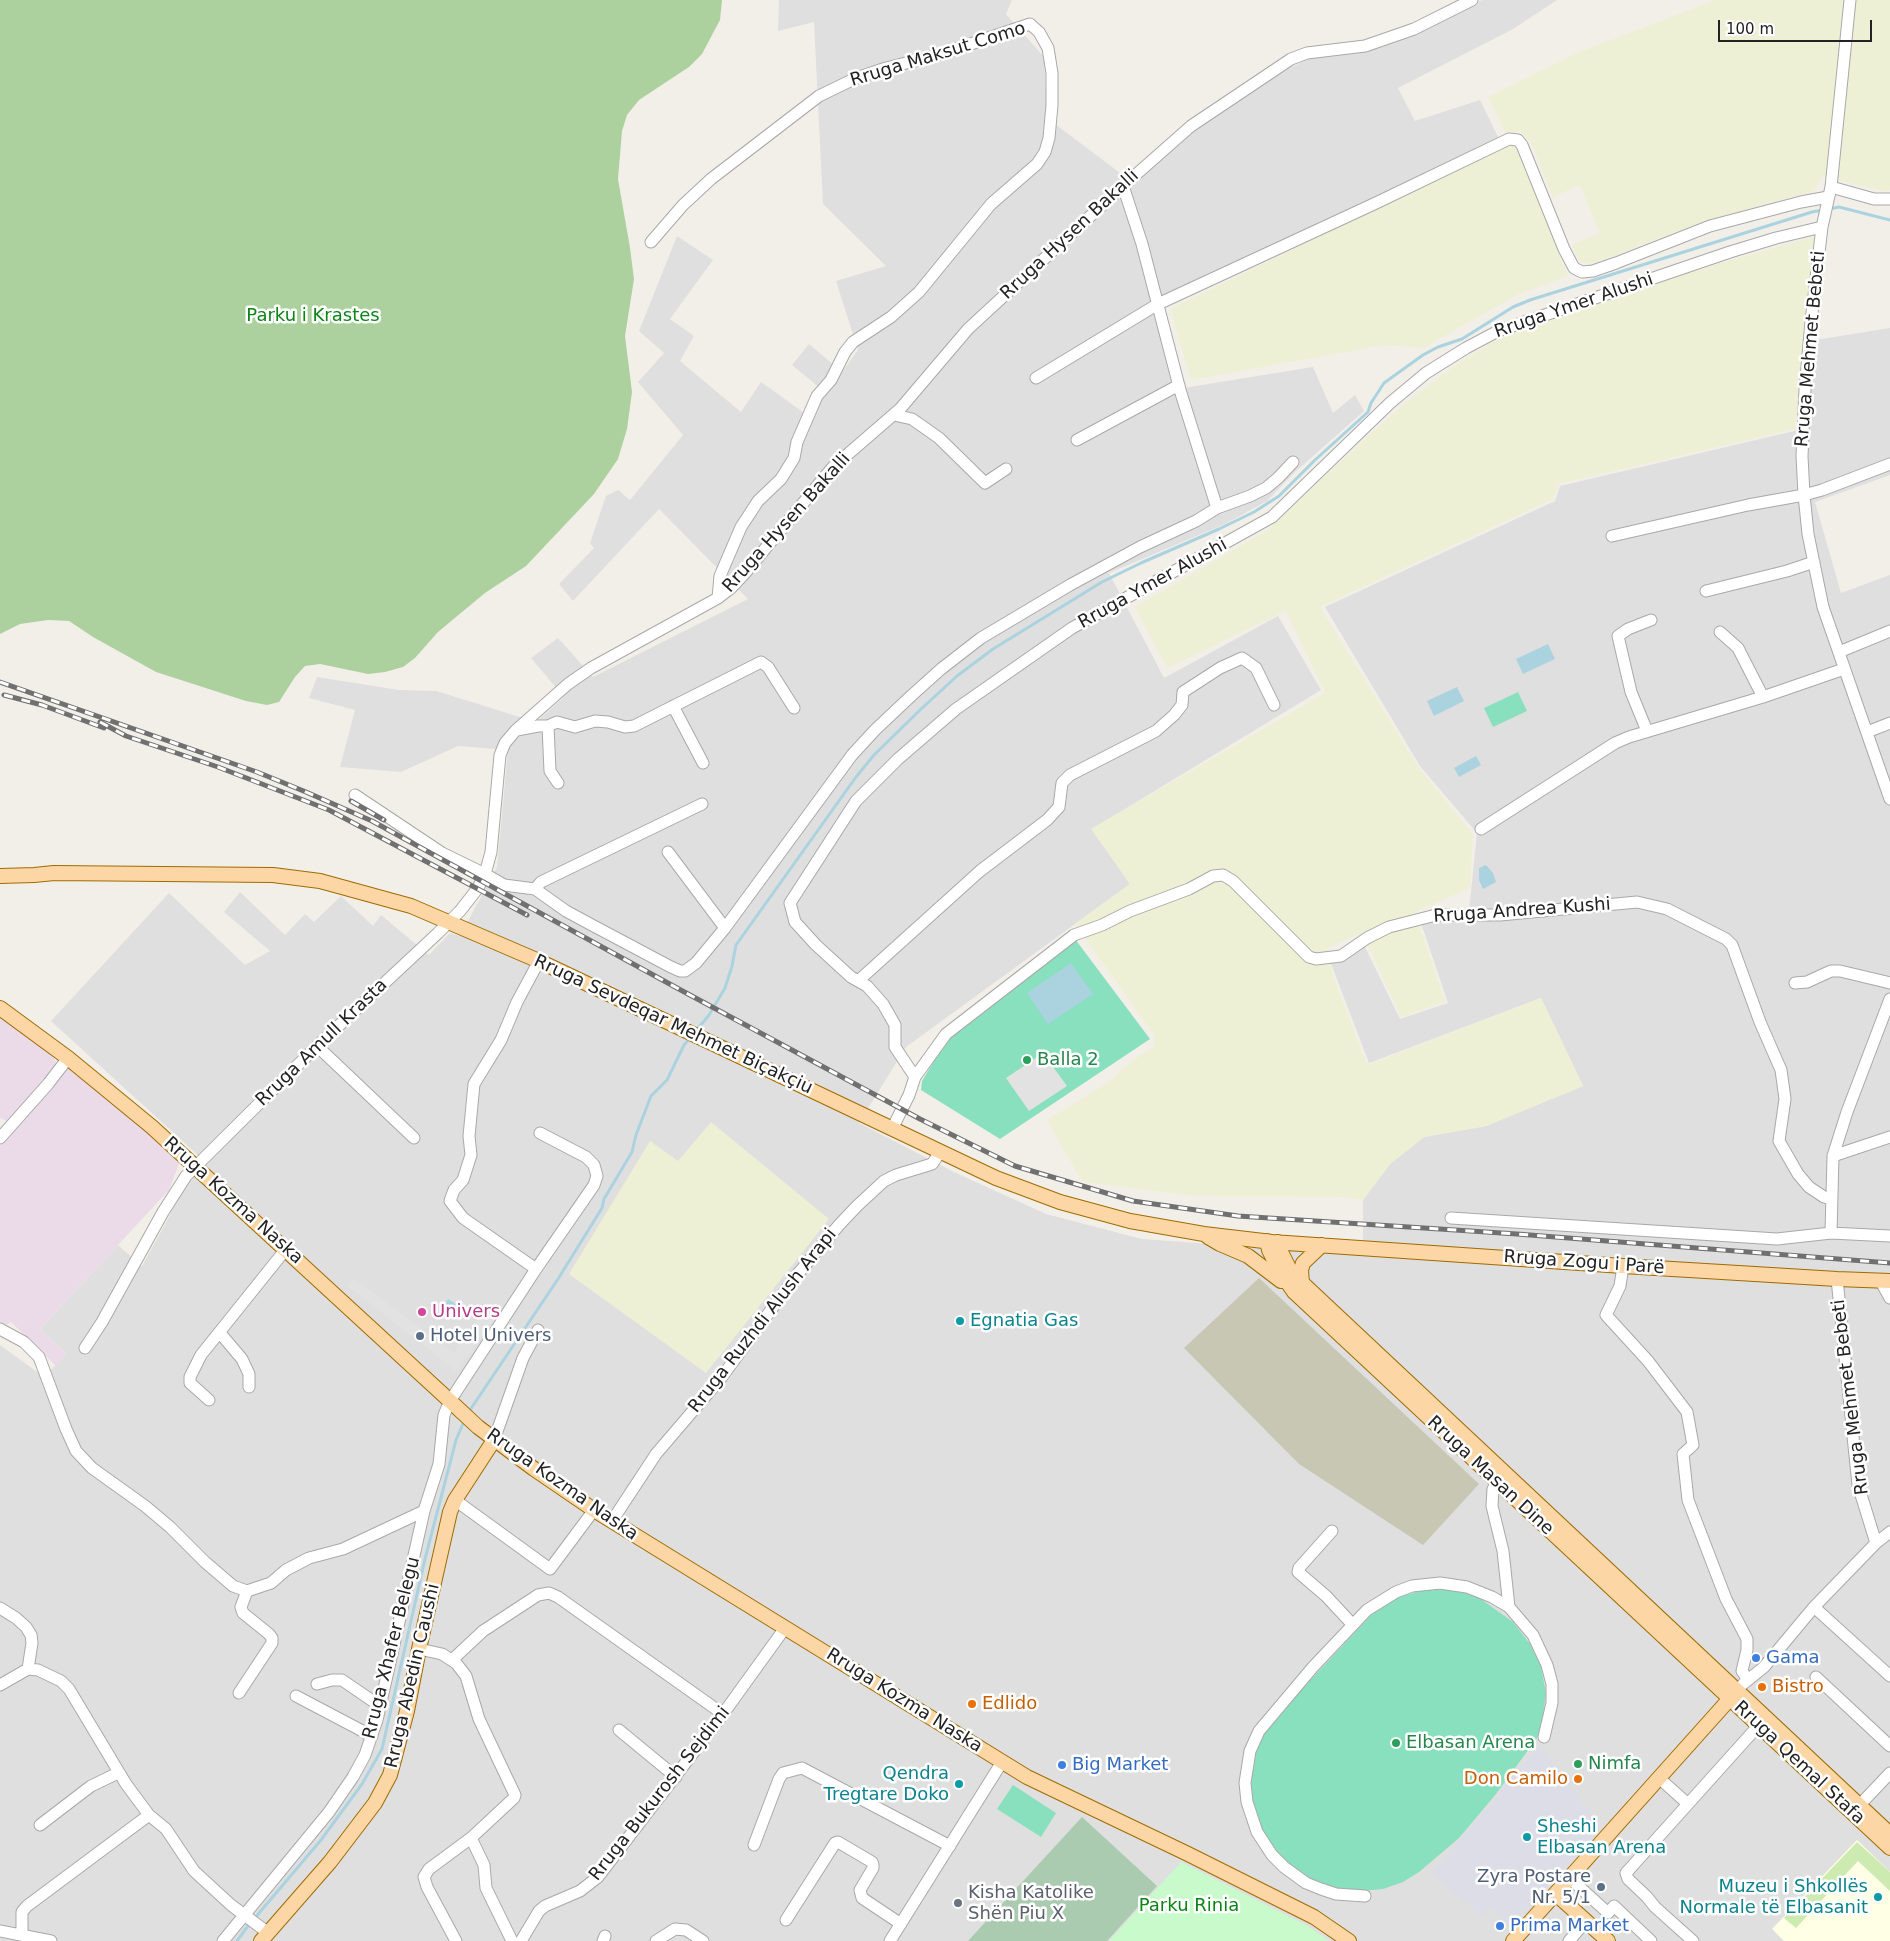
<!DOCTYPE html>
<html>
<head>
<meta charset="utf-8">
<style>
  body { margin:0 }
  #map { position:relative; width:1890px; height:1941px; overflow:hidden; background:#f2efe9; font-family:"DejaVu Sans",sans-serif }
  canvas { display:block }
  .scale { position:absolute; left:1718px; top:20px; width:154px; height:22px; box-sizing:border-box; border:2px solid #222; border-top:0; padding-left:6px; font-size:15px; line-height:18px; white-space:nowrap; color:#222; -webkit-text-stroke:4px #fff; paint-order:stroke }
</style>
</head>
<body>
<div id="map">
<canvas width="1890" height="1941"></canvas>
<div class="scale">100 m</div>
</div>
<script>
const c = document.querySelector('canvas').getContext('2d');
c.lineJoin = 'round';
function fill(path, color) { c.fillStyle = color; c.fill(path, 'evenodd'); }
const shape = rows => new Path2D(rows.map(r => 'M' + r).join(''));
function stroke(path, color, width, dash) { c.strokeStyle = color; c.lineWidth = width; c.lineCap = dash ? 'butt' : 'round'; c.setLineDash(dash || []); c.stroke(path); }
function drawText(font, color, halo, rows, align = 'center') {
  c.font = font + ' "DejaVu Sans",sans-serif'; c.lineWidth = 5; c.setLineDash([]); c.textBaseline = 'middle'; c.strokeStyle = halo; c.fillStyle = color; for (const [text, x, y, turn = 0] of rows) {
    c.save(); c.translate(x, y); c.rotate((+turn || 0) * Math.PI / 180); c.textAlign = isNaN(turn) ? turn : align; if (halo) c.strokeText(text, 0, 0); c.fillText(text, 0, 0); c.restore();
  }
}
const residential = shape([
  [779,0,1012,0,1006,14,1044,57,1047,118,1132,182,1176,144,1204,123,1282,72,1312,57,1353,54,1381,47,1415,34,1482,0,1557,0,1513,29,1398,88,1415,121,1480,100,1499,139,1153,312,1177,389,1313,367,1333,413,1355,395,1364,411,1294,473,1267,501,1225,524,1109,573,1164,678,1278,616,1321,690,1092,829,1130,884,906,1047,859,1123,954,1172,1046,1214,1142,1239,1363,1255,1363,1200,1390,1164,1424,1137,1486,1126,1583,1086,1541,998,1369,1063,1330,961,1364,945,1400,1019,1448,1003,1419,917,1469,911,1477,833,1420,766,1325,607,1555,501,1560,486,1807,428,1815,340,1890,328,1890,475,1815,502,1841,593,1890,575,1890,1941,0,1941,0,1345,44,1377,66,1354,40,1329,118,1245,142,1266,168,1219,190,1167,200,1157,51,1021,169,893,245,965,270,951,224,912,240,892,285,935,305,914,314,922,341,896,373,926,381,915,429,955,450,933,460,936,497,867,508,750,458,746,401,772,340,767,355,710,309,698,317,677,399,690,436,691,536,722,564,697,531,658,558,638,593,677,748,599,659,509,573,601,559,584,594,548,590,543,606,496,618,490,630,500,683,435,638,382,664,353,639,331,677,236,713,260,670,319,694,336,680,361,741,412,761,382,810,417,826,393,792,365,809,344,842,372,858,350,836,281,886,266,823,204,814,22,778,31]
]);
const industrial = shape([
  [0,1017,50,1053,56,1062,54,1068,7,1121,0,1118],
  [69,1066,181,1159,169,1190,40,1329,66,1354,56,1366,11,1322,6,1325,0,1324,0,1146]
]);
const education = shape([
  [1857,1840,1890,1872,1890,1941,1784,1941,1772,1929]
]);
const construction = shape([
  [1259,1278,1479,1484,1423,1545,1299,1464,1184,1348]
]);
const farmland = shape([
  [1716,0,1890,0,1890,190,1883,191,1822,176,1814,191,1704,221,1592,264,1580,262,1571,245,1600,233,1580,185,1553,197,1531,142,1520,132,1505,132,1488,97,1579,52],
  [1514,142,1568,276,1519,294,1423,348,1385,345,1191,380,1170,309],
  [1815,236,1795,429,1558,484,1553,499,1320,607,1419,768,1473,834,1470,888,1415,912,1445,1002,1401,1017,1362,933,1328,948,1333,976,1367,1065,1541,998,1583,1086,1486,1126,1424,1137,1390,1164,1363,1200,1345,1197,1196,1196,1083,1182,1066,1154,1047,1120,1106,1084,1136,1058,1154,1047,1154,1035,1075,924,1130,884,1091,829,1325,693,1286,611,1167,668,1135,607,1266,531,1400,407,1457,364,1496,340,1690,272],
  [711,1122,829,1219,706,1373,569,1274,650,1141,678,1161]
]);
const grass = shape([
  [1857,1842,1890,1872,1890,1891,1858,1861,1796,1928,1784,1918]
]);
const forest = shape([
  [0,0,722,0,720,20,702,54,689,67,639,100,627,115,622,131,618,179,630,248,634,279,625,336,632,392,627,429,618,459,594,494,526,566,485,593,438,632,415,658,403,667,385,672,368,674,320,664,305,666,295,677,279,702,267,705,246,701,156,672,93,637,69,621,48,620,20,624,0,634]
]);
const cemetery = shape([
  [1082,1817,1157,1886,1107,1941,968,1941]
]);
const park = shape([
  [1181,1862,1308,1926,1329,1941,1109,1941]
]);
const pitch = shape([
  [1518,692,1527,711,1493,727,1484,708],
  [1075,939,1150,1039,1000,1139,921,1090,922,1081,948,1038],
  [1427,1589,1455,1590,1478,1597,1513,1622,1530,1644,1541,1667,1546,1693,1542,1723,1537,1738,1496,1794,1459,1838,1419,1872,1403,1882,1383,1889,1363,1891,1340,1890,1305,1878,1283,1861,1263,1835,1251,1797,1250,1775,1252,1761,1263,1735,1275,1718,1374,1612,1396,1598],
  [1013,1785,1056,1813,1041,1837,997,1809]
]);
const parking = shape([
  [1043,1053,1067,1086,1029,1111,1006,1078],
  [353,1278,454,1353,483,1311,498,1315,456,1371,348,1286]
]);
const plaza = shape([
  [1540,1746,1601,1827,1511,1926,1491,1908,1482,1917,1432,1873]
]);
const water = shape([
  [1548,644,1555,659,1523,674,1516,659],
  [1457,687,1464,701,1434,716,1427,701],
  [1476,756,1481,765,1459,777,1454,768],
  [1486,865,1493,873,1496,882,1483,889,1479,880,1479,868],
  [1071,963,1093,994,1048,1024,1027,993],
  [448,1299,461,1307,454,1317,442,1309]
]);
const stream = shape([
  [1829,209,1839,207,1890,220],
  [695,1032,709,1015,725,988,732,966,736,945,856,777,874,755,920,710,957,676,993,649,1102,582,1141,563,1219,529,1254,512,1279,496,1315,460,1368,412,1371,403,1384,383,1423,355,1438,347,1462,339,1513,307,1530,300,1812,212,1823,210],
  [468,1413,558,1279,602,1208,604,1199,632,1152,636,1135,651,1096,667,1080,684,1045,691,1037],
  [254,1919,321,1840,362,1784,382,1749,425,1559,456,1440,465,1419],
  [237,1941,250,1923]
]);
const minor = shape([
  [1850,0,1831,187,1822,227,1811,321,1805,389,1802,456,1804,495,1808,534,1823,607,1890,799],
  [1123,186,1142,244,1180,390,1217,508],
  [1831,187,1874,199,1890,199],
  [651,242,683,205,711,179,819,96,854,79,886,68,938,55,1030,24,1039,32,1048,48,1052,73,1052,105,1049,138,1045,152,1037,164,991,204,919,292,891,317,853,342,845,352,831,380,817,396,797,442,794,458,781,479,758,501,741,527,720,576,718,598],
  [1036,378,1158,304,1376,203,1509,139,1518,140,1522,145,1564,249,1574,268,1582,272,1593,271,1616,263,1710,226,1801,202,1828,197],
  [894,415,912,419,939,438,985,483,1006,469],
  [1077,440,1179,385],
  [1612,536,1748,505,1804,495,1822,490,1890,464],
  [1706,591,1787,571,1814,562],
  [1720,632,1738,648,1763,697],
  [1839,652,1890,631],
  [673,706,703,763],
  [548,726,550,771,558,783],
  [517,730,538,726,548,726,557,722,575,727,595,721,608,722,625,727,634,726,761,662,768,667,794,708],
  [1647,731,1631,692,1618,636,1628,629,1651,620],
  [1867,732,1890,723],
  [355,795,442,853,485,874,504,885,535,889,566,911,590,924,671,967,680,971,685,971,696,963,725,928,852,755,875,730,911,696,941,669,981,638,1070,585,1140,547,1196,521,1217,508,1250,496,1266,488,1278,478,1293,462],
  [1481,829,1615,743,1629,737,1763,697,1844,669],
  [668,852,725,928],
  [535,889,541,882,702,804],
  [858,981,980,871,1047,820,1059,807,1062,783,1070,775,1156,731,1174,715,1182,705,1183,692,1220,668,1242,658,1256,668,1274,705],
  [1795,983,1807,982,1831,971,1840,971,1890,983],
  [317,1046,414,1138],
  [915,1077,946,1034,1074,935,1102,925,1130,911,1189,889,1213,876,1223,875,1233,881,1309,957,1316,959,1341,956,1367,938,1389,927,1436,915,1500,915,1637,902,1667,909,1726,939,1732,945,1760,1022,1781,1070,1785,1099,1779,1141,1798,1174,1809,1187,1824,1197,1831,1199],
  [892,1129,909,1095,915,1077,895,1047,895,1025,883,1004,867,986,851,977,816,945,795,922,790,903,856,801,898,759,956,709,1072,628,1272,517,1390,403,1426,373,1466,348,1498,331,1730,252,1776,238,1822,227],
  [0,1138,48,1084,68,1058],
  [1833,1156,1890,1137],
  [1451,1218,1777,1239,1831,1233,1890,1236],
  [1831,1233,1833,1156,1847,1112,1890,999],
  [1623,1266,1620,1286,1606,1315,1648,1361,1687,1412,1693,1445,1683,1454,1688,1500,1726,1599,1747,1639,1747,1650,1742,1671,1748,1680],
  [536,1269,463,1218,450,1201,454,1190,463,1180,471,1155,469,1136,474,1084,501,1040,517,1002,539,961],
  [1837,1279,1858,1485,1876,1543],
  [1880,1280,1890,1298],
  [0,1329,24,1342,39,1357,66,1429,76,1451,92,1468,145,1506,170,1527,205,1562,233,1586,247,1591,271,1583,286,1570,309,1558,343,1549,424,1511],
  [220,1333,242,1359,249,1374,249,1387],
  [85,1348,102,1322,163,1212,186,1176,317,1046,438,933,460,911,478,888,485,874,491,852,500,755,505,743,516,730,568,684,591,668,718,598,731,588,745,573,833,467,900,409,968,329,1123,186,1191,126,1291,59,1307,53,1365,46,1414,29,1472,0],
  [209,1400,190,1383,190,1377,201,1355,286,1249],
  [494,1440,523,1358,538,1330],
  [1498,1484,1493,1489,1492,1506,1503,1551,1509,1607],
  [455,1500,550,1569,594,1510],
  [612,1521,656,1454,721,1378,796,1276,839,1225,857,1206,884,1181,896,1175,932,1164,941,1151],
  [1332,1531,1299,1568,1298,1572,1326,1596,1353,1625],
  [1814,1607,1890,1676],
  [0,1608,16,1618,26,1627,31,1635,32,1643,28,1669],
  [419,1649,442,1654,456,1663,466,1676,479,1719,515,1795,514,1798,471,1838,429,1869,424,1877,427,1887,456,1941],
  [452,1660,483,1631,538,1595,549,1593,558,1597,723,1714],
  [1816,1677,1890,1746],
  [317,1684,332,1680,342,1680,380,1706],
  [1743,1684,1764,1667,1814,1607,1876,1543,1890,1532],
  [0,1685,28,1669,38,1670,61,1681,69,1689,126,1784,149,1815,166,1829,194,1871,231,1905,267,1932],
  [239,1693,272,1643,272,1638,269,1634,243,1613,241,1607,247,1591],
  [296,1696,372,1736],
  [619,1730,676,1777],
  [1659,1778,1688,1804],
  [1853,1812,1890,1773],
  [40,1825,91,1786,118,1773],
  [471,1838,484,1865,486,1888,512,1941],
  [754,1845,779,1779,783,1773,802,1768,950,1846],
  [1574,1882,1608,1913,1614,1906,1651,1941],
  [1365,1896,1336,1894,1321,1889,1306,1883,1284,1867,1272,1855,1257,1832,1247,1802,1245,1783,1250,1751,1259,1731,1313,1667,1367,1610,1396,1592,1412,1586,1440,1583,1467,1587,1492,1597,1509,1607,1533,1635,1547,1665,1552,1684,1552,1703,1544,1737],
  [786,1920,835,1843,838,1842,872,1862,873,1865,873,1868,860,1890,862,1898,901,1924],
  [0,1931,51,1941],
  [22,1934,22,1912,27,1906,149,1815],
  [223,1941,329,1812,353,1777,365,1755,377,1720,424,1511,439,1464,444,1415,450,1401,536,1269,594,1185,597,1176,594,1165,586,1157,540,1133],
  [521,1941,539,1911,545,1906,580,1891,598,1877,723,1714,785,1628],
  [603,1941,605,1936],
  [656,1941,675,1929,686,1930,703,1941],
  [890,1941,1002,1762],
  [1569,1941,1586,1921],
  [1693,1941,1655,1907,1647,1897,1628,1879,1626,1873,1759,1725]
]);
const major = shape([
  [0,876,34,875,54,873,273,875,320,881,411,906,539,961,996,1178,1060,1202,1130,1221,1204,1234,1272,1242,1623,1266,1837,1279,1890,1281],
  [0,1008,68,1058,152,1127,450,1401,478,1427,534,1469,594,1510,1027,1777,1188,1854,1314,1917,1349,1941],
  [1208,1237,1220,1244,1248,1256,1281,1281],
  [1267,1241,1269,1250,1279,1270,1294,1292,1890,1848],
  [1278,1242,1278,1246,1290,1270,1296,1277,1890,1834],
  [1302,1283,1301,1270,1303,1263,1322,1245],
  [1556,1894,1608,1941],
  [261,1941,330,1862,375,1803,390,1775,407,1711,419,1649,450,1512,455,1500,494,1440],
  [1513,1941,1735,1693]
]);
const rail = shape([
  [0,682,257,772,306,792,372,821,677,988,920,1119,1015,1166,1133,1201,1238,1216,1517,1234,1890,1263],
  [4,695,42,705,104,728],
  [100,722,126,736,218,767,329,810,527,915],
  [351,801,384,820]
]);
const markers = [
  [1027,1060,5,"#2e9e5b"],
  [422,1312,5,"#d1479c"],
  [960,1321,5,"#0f9aa8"],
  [420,1336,5,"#5c6f8a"],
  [1756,1658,5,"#3f7fe0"],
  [1762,1687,5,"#e8710a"],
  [972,1704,5,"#e8710a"],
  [1396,1743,5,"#2e9e5b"],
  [1578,1764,5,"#2e9e5b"],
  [1062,1765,5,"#3f7fe0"],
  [1578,1779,5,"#e8710a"],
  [959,1784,5,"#0f9aa8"],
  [1527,1837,5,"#0f9aa8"],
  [1601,1887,5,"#5c6f8a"],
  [1878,1897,5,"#0f9aa8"],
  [958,1903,5,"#6b7280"],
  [1500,1926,5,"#3f7fe0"]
];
const streetNames = [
  ["Rruga Maksut Como",938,55,-17],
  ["Rruga Hysen Bakalli",1070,235,-43],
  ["Rruga Ymer Alushi",1574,306,-19],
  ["Rruga Mehmet Bebeti",1811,349,-85],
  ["Rruga Hysen Bakalli",787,523,-48],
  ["Rruga Ymer Alushi",1153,584,-29],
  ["Rruga Andrea Kushi",1522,911,-4],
  ["Rruga Sevdeqar Mehmet Biçakçiu",673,1025,25],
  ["Rruga Amull Krasta",322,1043,-44],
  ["Rruga Kozma Naska",233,1201,42],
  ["Rruga Zogu i Parë",1584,1263,4],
  ["Rruga Ruzhdi Alush Arapi",763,1321,-52],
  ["Rruga Mehmet Bebeti",1851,1397,-97],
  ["Rruga Masan Dine",1490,1476,43],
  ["Rruga Kozma Naska",562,1485,35],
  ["Rruga Xhafer Belegu",392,1648,-76],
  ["Rruga Abedin Caushi",413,1676,-77],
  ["Rruga Kozma Naska",904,1701,32],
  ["Rruga Qemal Stafa",1799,1763,43],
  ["Rruga Bukurosh Sejdimi",660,1794,-52]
];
const parkNames = [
  ["Parku i Krastes",313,316],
  ["Parku Rinia",1189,1906]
];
const leisureNames = [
  ["Balla 2",1037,1060],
  ["Elbasan Arena",1406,1743],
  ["Nimfa",1588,1764]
];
const hotelNames = [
  ["Univers",432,1312]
];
const cultureNames = [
  ["Egnatia Gas",970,1321],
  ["Qendra",949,1774,"right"],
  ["Tregtare Doko",949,1795,"right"],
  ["Sheshi",1537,1827],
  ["Elbasan Arena",1537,1848],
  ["Muzeu i Shkollës",1868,1887,"right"],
  ["Normale të Elbasanit",1868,1908,"right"]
];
const serviceNames = [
  ["Hotel Univers",430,1336],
  ["Zyra Postare",1591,1877,"right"],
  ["Nr. 5/1",1591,1898,"right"]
];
const shopNames = [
  ["Gama",1766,1658],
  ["Big Market",1072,1765],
  ["Prima Market",1510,1926]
];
const foodNames = [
  ["Bistro",1772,1687],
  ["Edlido",982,1704],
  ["Don Camilo",1568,1779,"right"]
];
const worshipNames = [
  ["Kisha Katolike",968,1893],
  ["Shën Piu X",968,1914]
];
fill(residential, '#e0dfdf');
fill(industrial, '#ebdbe8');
fill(education, '#ffffe5');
fill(construction, '#c7c7b4');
fill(farmland, '#eef0d5');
fill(grass, '#cdebb0');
fill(forest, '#add19e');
fill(cemetery, '#aacbaf');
fill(park, '#c8facc');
fill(pitch, '#88e0be');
fill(parking, '#e2e2e2');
fill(plaza, '#dddde8');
fill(water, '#aad3df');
stroke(stream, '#aad3df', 3);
stroke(minor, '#a9a9a9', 13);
stroke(major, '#a06b00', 16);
stroke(minor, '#fff', 11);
stroke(major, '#fcd6a4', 14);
stroke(rail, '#707070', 5);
stroke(rail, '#fff', 3, [9]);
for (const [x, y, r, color] of markers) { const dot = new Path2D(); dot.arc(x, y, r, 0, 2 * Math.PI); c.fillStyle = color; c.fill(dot); stroke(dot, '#fff', 2); }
drawText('18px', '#222', '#fff', streetNames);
drawText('18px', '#0c8416', '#fff', parkNames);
drawText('18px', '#27864d', '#fff', leisureNames, 'left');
drawText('18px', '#b23c85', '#fff', hotelNames, 'left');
drawText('18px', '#0d838f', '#fff', cultureNames, 'left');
drawText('18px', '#4e5e75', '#fff', serviceNames, 'left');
drawText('18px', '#366cbe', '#fff', shopNames, 'left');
drawText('18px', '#c56008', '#fff', foodNames, 'left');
drawText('18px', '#5b616d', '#fff', worshipNames, 'left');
</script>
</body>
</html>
